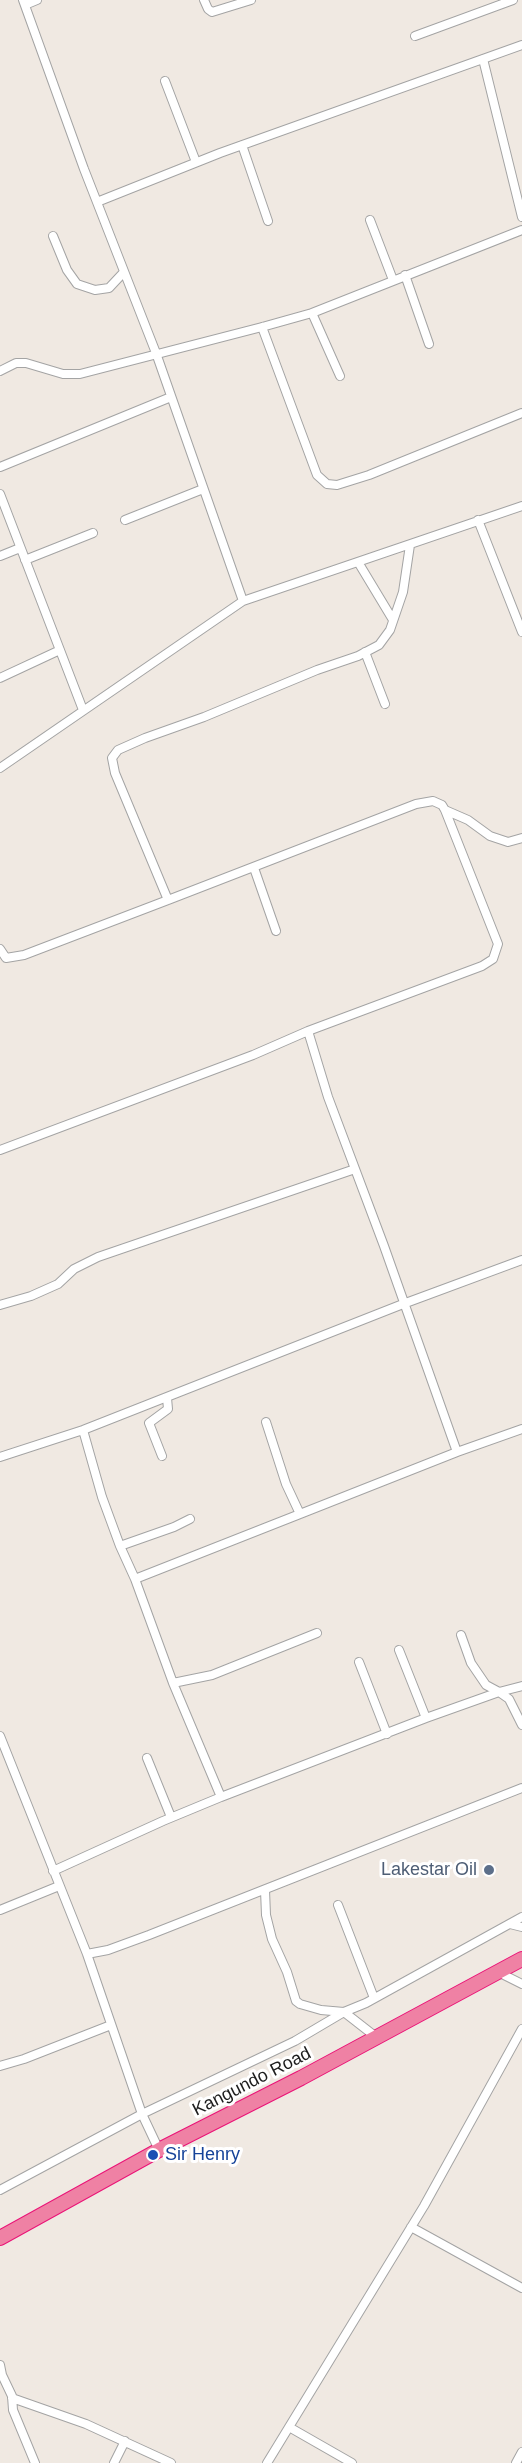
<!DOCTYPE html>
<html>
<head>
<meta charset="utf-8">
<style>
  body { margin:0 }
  canvas { display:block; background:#f0e9e2 }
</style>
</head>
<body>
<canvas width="522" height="2463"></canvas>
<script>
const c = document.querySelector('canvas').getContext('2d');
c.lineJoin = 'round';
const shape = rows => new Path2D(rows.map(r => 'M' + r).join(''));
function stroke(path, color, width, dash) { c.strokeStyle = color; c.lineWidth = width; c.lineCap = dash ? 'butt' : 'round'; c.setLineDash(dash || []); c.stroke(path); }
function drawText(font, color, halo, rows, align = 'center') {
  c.font = font + ' Helvetica,sans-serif'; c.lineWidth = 6; c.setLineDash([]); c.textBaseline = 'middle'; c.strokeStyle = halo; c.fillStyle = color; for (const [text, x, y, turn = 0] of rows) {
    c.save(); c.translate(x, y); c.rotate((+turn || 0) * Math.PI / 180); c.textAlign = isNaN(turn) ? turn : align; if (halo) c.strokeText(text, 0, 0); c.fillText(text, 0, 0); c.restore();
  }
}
const street = shape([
  [23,0,84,169,156,353,243,601],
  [204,0,208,9,212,12,251,0],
  [25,5,37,0],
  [415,36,513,0],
  [483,59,522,217],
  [165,81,196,162],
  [242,145,268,221],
  [97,202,220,153,522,45],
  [370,220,393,280],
  [53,236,67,270,77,284,95,290,109,288,124,272],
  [405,275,429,344],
  [312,313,340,376],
  [262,327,317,475,327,484,337,485,369,475,522,413],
  [0,371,16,363,26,363,63,374,80,374,262,327,312,313,522,230],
  [0,467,171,397],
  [0,494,83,710],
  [125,520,203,489],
  [478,520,522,632],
  [0,556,20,548],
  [25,560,93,533],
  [358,562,393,620],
  [365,652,385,704],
  [0,678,60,650],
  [0,768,243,601,522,506],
  [445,810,468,820,490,836,508,842,522,838],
  [254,868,276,931],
  [0,949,6,958,24,955,168,900],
  [0,1150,253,1055,308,1031],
  [0,1305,31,1296,58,1284,74,1269,98,1257,355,1169],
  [457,1452,522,1429],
  [162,1456,149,1423,168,1409,167,1398],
  [0,1457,83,1430,403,1304,522,1260],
  [300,1514,457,1452,384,1246,328,1097,308,1031,482,966,493,959,498,944,445,810,442,805,433,801,416,804,168,900,115,773,112,758,118,750,145,738,204,717,317,670,358,656,379,645,390,630,403,592,410,545],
  [120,1546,174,1527,190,1519],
  [135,1579,300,1514,286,1484,266,1422],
  [461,1635,471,1663,486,1685,499,1692,522,1686],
  [399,1650,426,1718,499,1692,509,1699,522,1725],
  [359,1662,387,1734],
  [173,1683,212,1675,317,1633],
  [0,1736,87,1954,142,2114,159,2150],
  [147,1758,171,1817],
  [221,1797,426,1718],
  [53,1871,163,1821,221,1797,173,1683,135,1579,120,1546,102,1497,83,1430],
  [265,1890,266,1915,272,1939,287,1972,296,2001,300,2004,321,2010,344,2012,366,2003,522,1917],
  [338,1905,374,1998],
  [0,1910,59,1886],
  [510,1924,522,1927],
  [87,1954,108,1950,149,1935,522,1788],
  [498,1972,522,1984],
  [0,2066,24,2059,111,2025],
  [0,2190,142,2114,295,2041,344,2012,376,2037],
  [411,2227,522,2288],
  [0,2365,2,2375,12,2396,13,2410,35,2463],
  [12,2398,86,2424,171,2463],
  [289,2427,352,2463],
  [114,2463,125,2441],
  [267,2463,424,2206,522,2029],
  [516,2463,522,2452]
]);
const highway = shape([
  [0,2238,159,2150,301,2078,522,1959]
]);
const markers = [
  [489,1870,6,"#5c6f8a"],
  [153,2155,6,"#1a4fb4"]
];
const serviceNames = [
  ["Lakestar Oil",477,1870]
];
const streetNames = [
  ["Kangundo Road",252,2082,-27]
];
const transitNames = [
  ["Sir Henry",165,2155]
];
stroke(street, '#a4a4a4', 10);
stroke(highway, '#ea1377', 16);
stroke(street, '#fff', 8);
stroke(highway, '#ef81a4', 14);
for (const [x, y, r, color] of markers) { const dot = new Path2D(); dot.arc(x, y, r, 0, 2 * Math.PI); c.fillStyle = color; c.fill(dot); stroke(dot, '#fff', 2); }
drawText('18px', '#4e5e75', '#fff', serviceNames, 'right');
drawText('18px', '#1d1d1d', '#fff', streetNames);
drawText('18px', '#164399', '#fff', transitNames, 'left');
</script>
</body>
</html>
